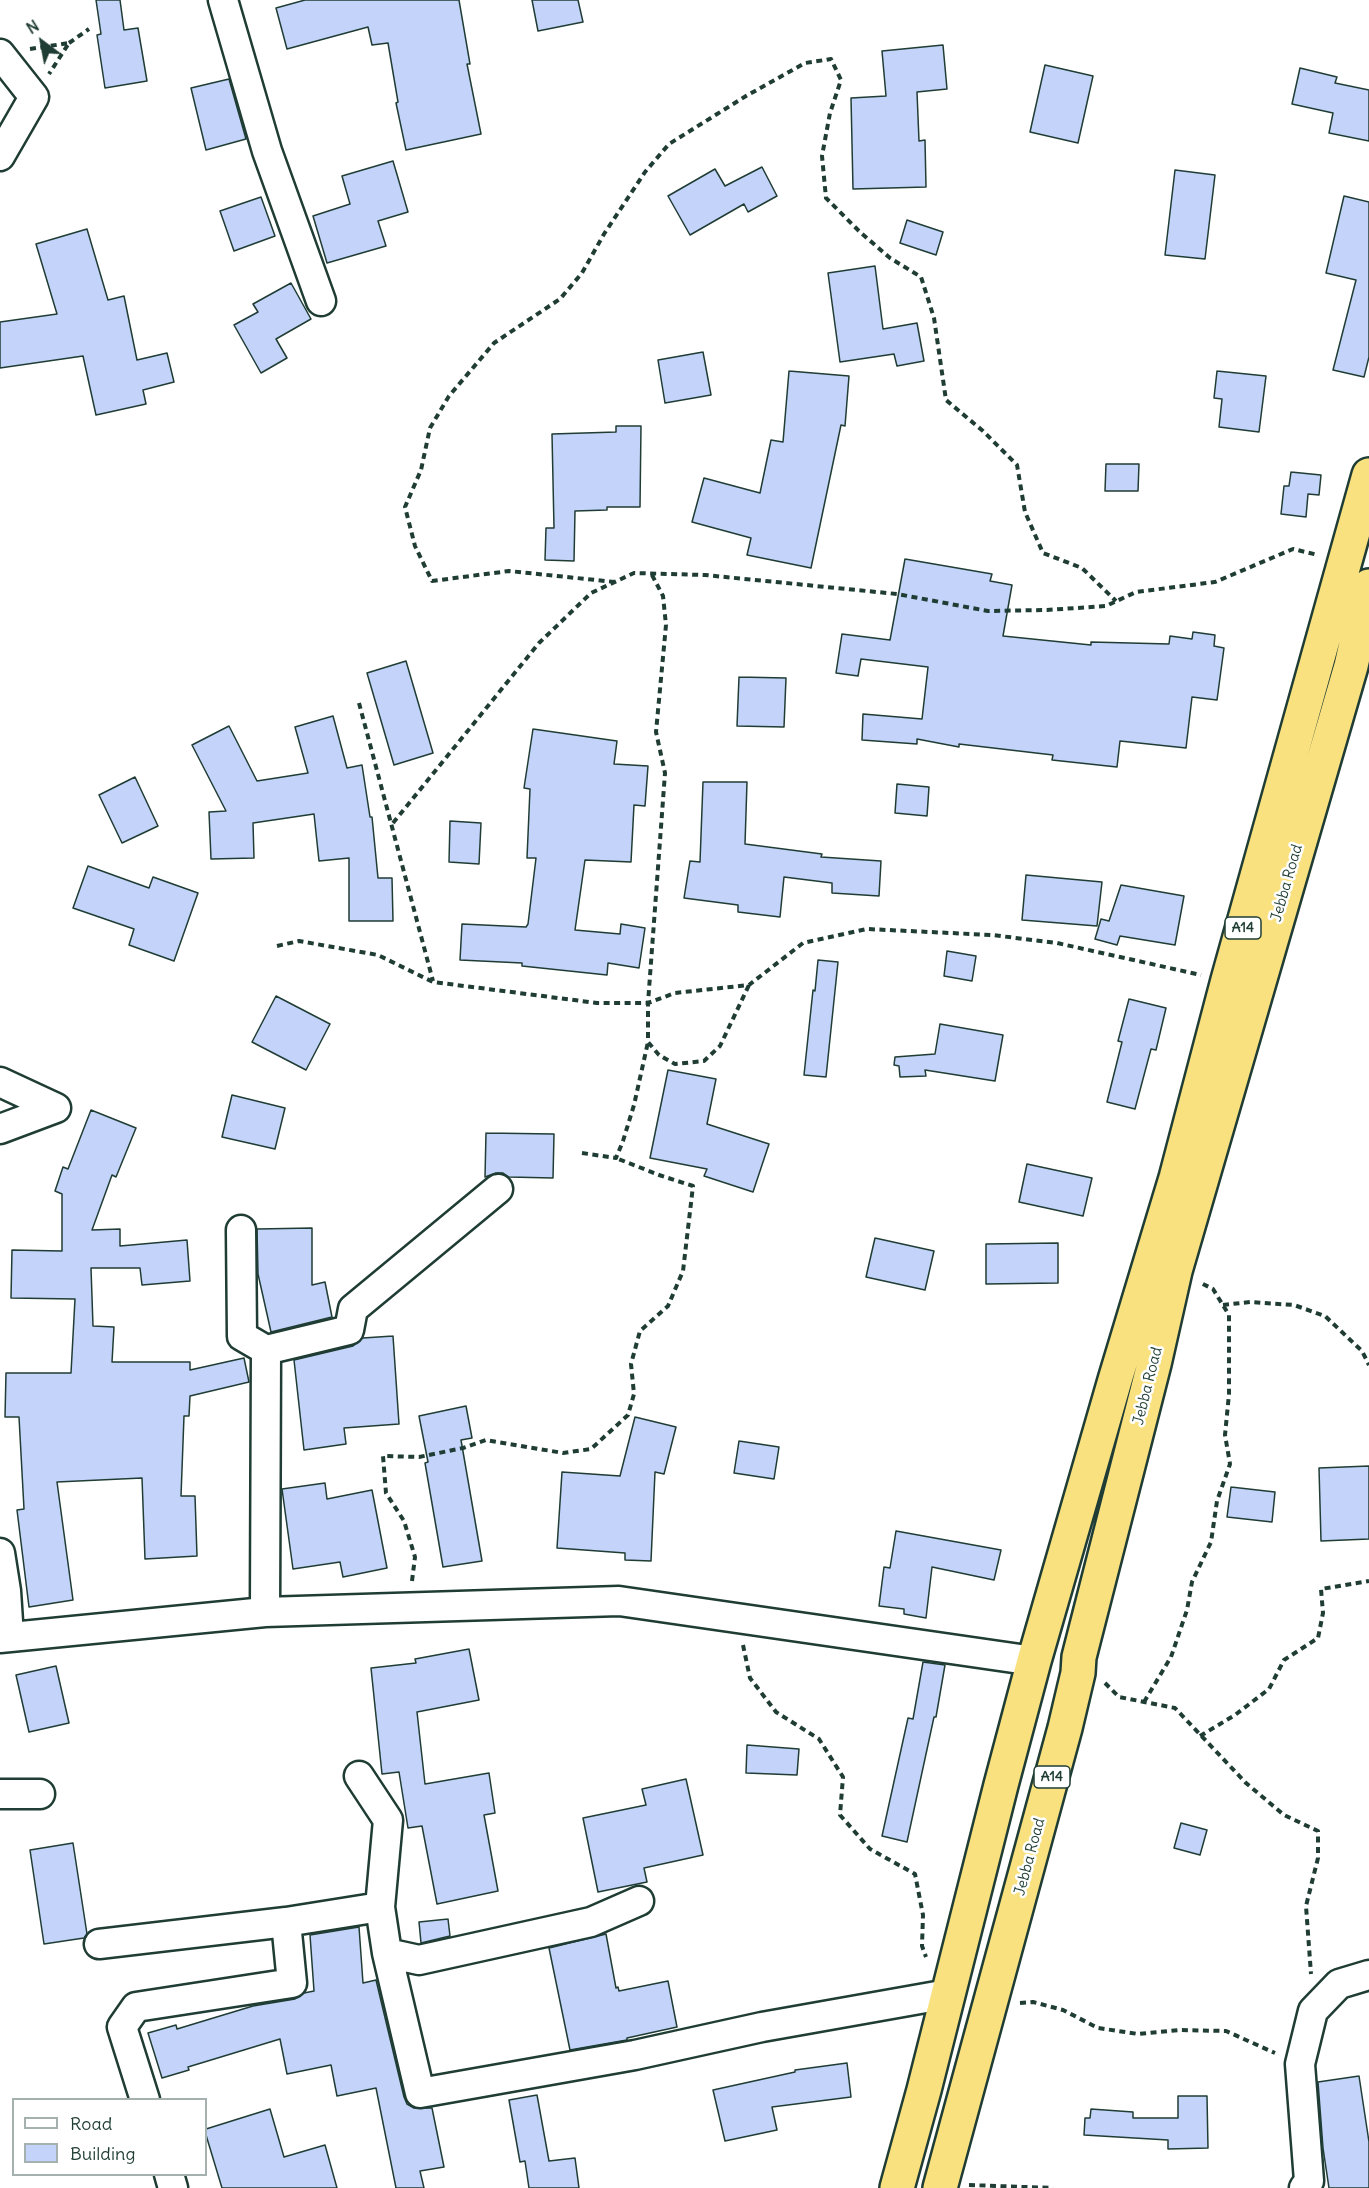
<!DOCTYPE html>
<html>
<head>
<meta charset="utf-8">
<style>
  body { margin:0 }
  #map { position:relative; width:1369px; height:2188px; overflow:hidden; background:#fff; font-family:Delius,sans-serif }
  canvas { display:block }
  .legend { position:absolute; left:12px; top:2098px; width:195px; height:78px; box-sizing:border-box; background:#fff; border:2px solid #a5b1ae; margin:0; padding:8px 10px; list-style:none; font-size:18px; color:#1f3d34 }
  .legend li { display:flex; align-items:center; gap:12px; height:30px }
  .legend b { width:30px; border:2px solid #a5b1ae }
  .north { position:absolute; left:12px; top:12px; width:60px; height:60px; -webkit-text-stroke:4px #fff; paint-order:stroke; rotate:328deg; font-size:16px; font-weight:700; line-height:24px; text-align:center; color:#1f3d34 }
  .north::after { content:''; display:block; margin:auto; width:21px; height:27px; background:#1f3d34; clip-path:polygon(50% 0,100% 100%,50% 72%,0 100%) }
</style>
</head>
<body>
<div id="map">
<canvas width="1369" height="2188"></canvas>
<ul class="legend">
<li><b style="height:8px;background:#fff"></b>Road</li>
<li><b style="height:16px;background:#c3d3f9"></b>Building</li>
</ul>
<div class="north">N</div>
</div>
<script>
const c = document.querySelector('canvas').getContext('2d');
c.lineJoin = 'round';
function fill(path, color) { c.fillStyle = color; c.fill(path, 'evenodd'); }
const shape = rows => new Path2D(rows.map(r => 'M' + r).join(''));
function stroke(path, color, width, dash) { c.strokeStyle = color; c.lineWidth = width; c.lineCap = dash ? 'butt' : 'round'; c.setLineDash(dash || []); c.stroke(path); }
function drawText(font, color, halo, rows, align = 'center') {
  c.font = font + ' Delius,sans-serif'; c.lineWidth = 5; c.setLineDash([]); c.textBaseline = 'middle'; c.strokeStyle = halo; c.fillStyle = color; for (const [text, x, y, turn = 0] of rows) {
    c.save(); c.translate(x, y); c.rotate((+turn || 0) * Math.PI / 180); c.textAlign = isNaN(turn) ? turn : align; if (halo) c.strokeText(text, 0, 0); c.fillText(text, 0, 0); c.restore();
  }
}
const building = shape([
  [96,0,120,0,124,30,138,28,147,81,105,88,97,35,101,34,96,0],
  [305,0,459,0,470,64,467,64,481,134,406,150,396,103,398,102,388,43,372,45,368,27,287,49,276,8,305,0],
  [532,0,578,0,583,22,538,31,532,0],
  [943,45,947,89,917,92,919,141,925,140,926,187,853,189,851,98,886,96,882,51,943,45],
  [1045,65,1093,76,1078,143,1030,132,1045,65],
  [1300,68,1337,77,1335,83,1369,90,1369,141,1329,133,1333,113,1292,104,1300,68],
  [229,79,246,139,206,150,191,88,229,79],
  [393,161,408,212,378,221,386,246,327,263,313,216,350,204,342,176,393,161],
  [762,167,777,196,748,212,744,204,690,235,668,196,715,169,725,186,762,167],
  [1175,170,1215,175,1205,259,1165,255,1175,170],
  [1344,196,1369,202,1369,357,1364,377,1333,370,1356,280,1326,273,1344,196],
  [261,197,275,236,234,251,220,211,261,197],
  [907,220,943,232,936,255,900,243,907,220],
  [87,229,108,300,124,296,137,360,167,353,174,382,143,390,146,404,96,415,83,356,0,368,0,322,57,314,36,244,87,229],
  [875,266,883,329,917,323,924,361,897,366,894,354,840,362,828,273,875,266],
  [291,283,311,319,276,339,287,358,261,373,234,325,258,312,253,304,291,283],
  [703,352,711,395,665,403,658,360,703,352],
  [789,371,849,376,845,426,841,425,811,568,747,555,751,538,692,522,704,478,760,493,771,440,783,442,789,371],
  [1217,371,1266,376,1259,432,1219,427,1222,399,1214,398,1217,371],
  [616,426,641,426,640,507,607,507,607,510,575,511,574,561,545,560,546,528,554,528,552,434,616,432,616,426],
  [1106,464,1139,464,1138,491,1105,491,1106,464],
  [1291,472,1321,475,1319,495,1308,494,1306,517,1281,514,1284,486,1289,486,1291,472],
  [905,559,992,574,990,581,1012,585,1003,636,1091,645,1091,642,1169,644,1170,636,1192,639,1193,632,1215,635,1214,646,1224,648,1217,700,1192,697,1186,748,1120,741,1117,767,1052,760,1053,755,959,744,959,747,917,739,917,744,862,740,863,714,922,719,928,667,861,659,858,676,836,673,842,634,890,640,905,559],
  [406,661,433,753,394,765,367,673,406,661],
  [739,677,786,678,784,727,737,726,739,677],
  [333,716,347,768,362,765,370,817,372,817,378,878,392,878,393,921,349,921,349,858,319,861,314,814,253,823,254,858,211,859,209,812,226,811,192,745,229,726,257,781,308,773,295,727,333,716],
  [533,729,617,741,614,764,648,766,645,806,634,805,631,862,585,860,575,930,620,934,621,924,645,928,639,968,608,963,607,975,522,966,522,963,460,960,462,924,526,927,528,924,536,858,527,858,530,789,524,788,533,729],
  [135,777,158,826,122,843,99,795,135,777],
  [703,782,747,782,745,844,822,854,821,857,881,861,879,896,832,893,832,883,784,877,780,917,738,912,738,905,684,898,690,861,700,862,703,782],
  [897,784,929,787,927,816,895,813,897,784],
  [450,821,481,823,479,864,449,862,450,821],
  [88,866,149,888,153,877,198,893,174,961,129,945,134,929,73,908,88,866],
  [1026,875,1102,882,1097,926,1022,920,1026,875],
  [1121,885,1184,896,1175,945,1120,936,1117,945,1095,939,1101,919,1109,921,1121,885],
  [947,951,976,956,972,981,944,976,947,951],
  [818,960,838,962,826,1077,804,1075,813,990,815,991,818,960],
  [276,996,330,1024,306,1070,252,1042,276,996],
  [1129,999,1166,1008,1156,1050,1151,1049,1135,1109,1107,1102,1122,1042,1118,1041,1129,999],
  [940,1024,1003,1035,995,1081,925,1070,926,1076,900,1077,899,1066,894,1065,895,1057,935,1054,940,1024],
  [668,1070,716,1079,707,1124,769,1144,753,1192,704,1176,707,1169,650,1158,668,1070],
  [232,1095,285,1108,275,1149,222,1137,232,1095],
  [91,1110,136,1128,116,1177,112,1175,92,1230,120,1229,120,1246,187,1240,190,1281,142,1285,140,1268,91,1268,93,1326,114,1327,112,1362,190,1362,190,1370,244,1358,249,1382,190,1396,189,1416,184,1416,181,1496,195,1496,197,1556,145,1559,142,1478,57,1482,73,1600,29,1607,17,1510,24,1509,19,1417,5,1417,6,1373,71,1373,75,1299,11,1298,12,1250,62,1251,62,1194,55,1191,63,1167,68,1169,91,1110],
  [486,1133,554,1134,553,1178,509,1177,503,1173,496,1173,485,1177,486,1133],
  [1027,1164,1092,1178,1083,1216,1019,1202,1027,1164],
  [312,1228,312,1285,325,1282,332,1317,271,1332,258,1274,257,1229,312,1228],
  [875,1238,934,1251,925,1290,866,1277,875,1238],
  [1058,1243,1058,1283,986,1284,986,1244,1058,1243],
  [393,1336,399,1424,344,1428,346,1444,304,1450,294,1360,353,1346,363,1338,393,1336],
  [466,1406,472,1438,461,1440,482,1561,443,1567,425,1463,428,1462,419,1416,466,1406],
  [635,1417,676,1427,664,1474,655,1472,651,1561,625,1560,625,1553,557,1548,562,1472,620,1476,635,1417],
  [739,1441,779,1447,774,1479,734,1473,739,1441],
  [1369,1466,1369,1539,1321,1541,1319,1468,1369,1466],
  [325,1483,327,1499,372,1490,387,1568,343,1577,340,1562,293,1569,282,1489,325,1483],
  [1231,1487,1275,1492,1272,1522,1227,1517,1231,1487],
  [896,1531,1001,1550,994,1580,932,1567,926,1618,904,1614,904,1609,879,1606,884,1567,890,1568,896,1531],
  [469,1649,479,1700,417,1712,425,1784,489,1773,495,1813,484,1815,498,1891,437,1904,422,1826,408,1828,399,1772,382,1774,371,1668,416,1663,415,1659,469,1649],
  [923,1662,945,1665,936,1717,934,1717,907,1842,882,1836,908,1718,913,1719,923,1662],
  [56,1666,69,1723,29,1732,16,1675,56,1666],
  [747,1745,799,1749,797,1775,746,1773,747,1745],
  [686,1779,703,1855,644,1868,647,1882,598,1892,583,1818,646,1805,642,1789,686,1779],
  [1181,1823,1207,1830,1200,1855,1174,1848,1181,1823],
  [73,1843,87,1934,84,1938,44,1944,30,1850,73,1843],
  [448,1919,450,1936,421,1943,419,1922,448,1919],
  [359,1927,363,1983,376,1980,404,2097,407,2104,414,2108,432,2108,444,2167,420,2171,424,2188,396,2188,376,2088,337,2096,331,2065,287,2074,280,2039,188,2067,189,2070,162,2078,148,2033,176,2025,177,2029,253,2006,295,1999,304,1993,314,1991,310,1935,359,1927],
  [606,1934,616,1988,618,1987,619,1991,668,1981,677,2027,627,2038,627,2040,570,2050,549,1948,606,1934],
  [847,2063,851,2097,772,2107,777,2130,725,2141,713,2090,795,2072,795,2070,847,2063],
  [1359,2076,1369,2142,1369,2188,1329,2188,1323,2148,1318,2082,1359,2076],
  [537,2095,549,2161,575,2158,579,2188,529,2188,525,2161,520,2162,509,2100,537,2095],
  [1178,2096,1207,2096,1208,2148,1168,2149,1168,2140,1084,2135,1085,2118,1090,2118,1091,2109,1133,2112,1133,2118,1178,2118,1178,2096],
  [270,2109,284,2157,325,2145,337,2188,222,2188,206,2135,206,2129,270,2109]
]);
const path = shape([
  [69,43,89,29],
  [30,49,69,43,49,74],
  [652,575,663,596,666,625,656,732,665,773,648,1003,648,1042,659,1055,675,1064,704,1061,720,1046,749,985],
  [615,582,509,571,432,581,415,546,405,507,421,470,430,428,449,396,494,343,560,299,582,273,604,234,645,172,669,144,746,96,805,63,831,59,841,80,830,113,822,156,826,198,860,232,890,258,921,277,934,318,946,400,983,431,1017,465,1025,512,1043,553,1082,568,1116,601],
  [359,703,433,981],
  [393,823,539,643,591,593,634,573,705,575,897,594,988,611,1047,610,1106,606,1136,592,1215,582,1293,549,1318,555],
  [277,946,299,941,378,955,433,982,597,1003,648,1003,675,993,749,985,803,943,867,929,992,935,1057,943,1201,975],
  [582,1153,616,1158,623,1141,634,1105,648,1042],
  [1223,1305,1250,1302,1294,1305,1325,1316,1362,1351,1369,1365],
  [412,1581,415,1557,404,1521,386,1493,383,1456,419,1457,463,1448,486,1440,563,1453,591,1449,628,1415,634,1394,631,1364,640,1331,668,1306,683,1271,693,1186,659,1175,616,1158],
  [743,1645,750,1678,776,1712,819,1739,843,1777,840,1815,870,1849,915,1874,923,1915,922,1946,926,1957],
  [1105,1683,1119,1697,1175,1708,1246,1783,1284,1815,1318,1831,1318,1858,1306,1906,1311,1974],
  [1144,1702,1171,1657,1187,1610,1192,1582,1211,1542,1217,1501,1230,1464,1225,1435,1229,1394,1229,1315,1213,1289,1201,1283],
  [1200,1736,1235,1715,1269,1689,1284,1660,1318,1638,1323,1613,1321,1589,1369,1581],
  [1020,2003,1033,2002,1063,2010,1098,2028,1138,2034,1179,2030,1226,2031,1275,2053],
  [969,2185,1053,2188]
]);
const street = shape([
  [223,0,267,151,321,301],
  [0,54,34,97,0,156],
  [0,1082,56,1108,0,1129],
  [241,1230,242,1336,266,1350,265,1612],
  [266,1350,349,1330,353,1309,498,1189],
  [0,1553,6,1591,9,1637],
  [0,1638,265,1612,619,1601,1034,1661],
  [0,1794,40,1794],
  [380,1907,387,1953,419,1960,591,1922,639,1901],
  [286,1922,380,1907,388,1820,359,1776],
  [99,1944,286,1922,292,1983,136,2007,122,2027,145,2100],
  [387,1953,420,2093,635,2055,762,2027,948,1994],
  [169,2174,173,2188],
  [1304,2188,1309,2181,1300,2064,1313,2011,1339,1984,1369,1975]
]);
const highway = shape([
  [897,2188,924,2090,1001,1785,1034,1661,1115,1380,1176,1178,1228,980,1369,475],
  [940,2188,1065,1728,1078,1673,1079,1657,1154,1364,1175,1271,1351,666,1369,586]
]);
const shields = [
  [1243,928,36],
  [1052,1777,36]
];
const shieldNames = [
  ["A14",1243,928],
  ["A14",1052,1777]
];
const streetNames = [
  ["Jebba Road",1287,883,-74],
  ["Jebba Road",1148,1386,-76],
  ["Jebba Road",1030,1857,-75]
];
fill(building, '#c3d3f9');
stroke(building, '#1f3d34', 1.5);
stroke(street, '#1f3d34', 33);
stroke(highway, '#1f3d34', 38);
stroke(path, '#1f3d34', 4, [6, 4.5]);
stroke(street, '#fff', 28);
stroke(highway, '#fae180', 33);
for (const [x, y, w] of shields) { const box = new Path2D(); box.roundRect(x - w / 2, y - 11, w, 22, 4.5); c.fillStyle = '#fff'; c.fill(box); stroke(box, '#1f3d34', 1.5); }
drawText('bold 14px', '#1f3d34', null, shieldNames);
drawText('15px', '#1f3d34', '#fff', streetNames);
</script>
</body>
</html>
